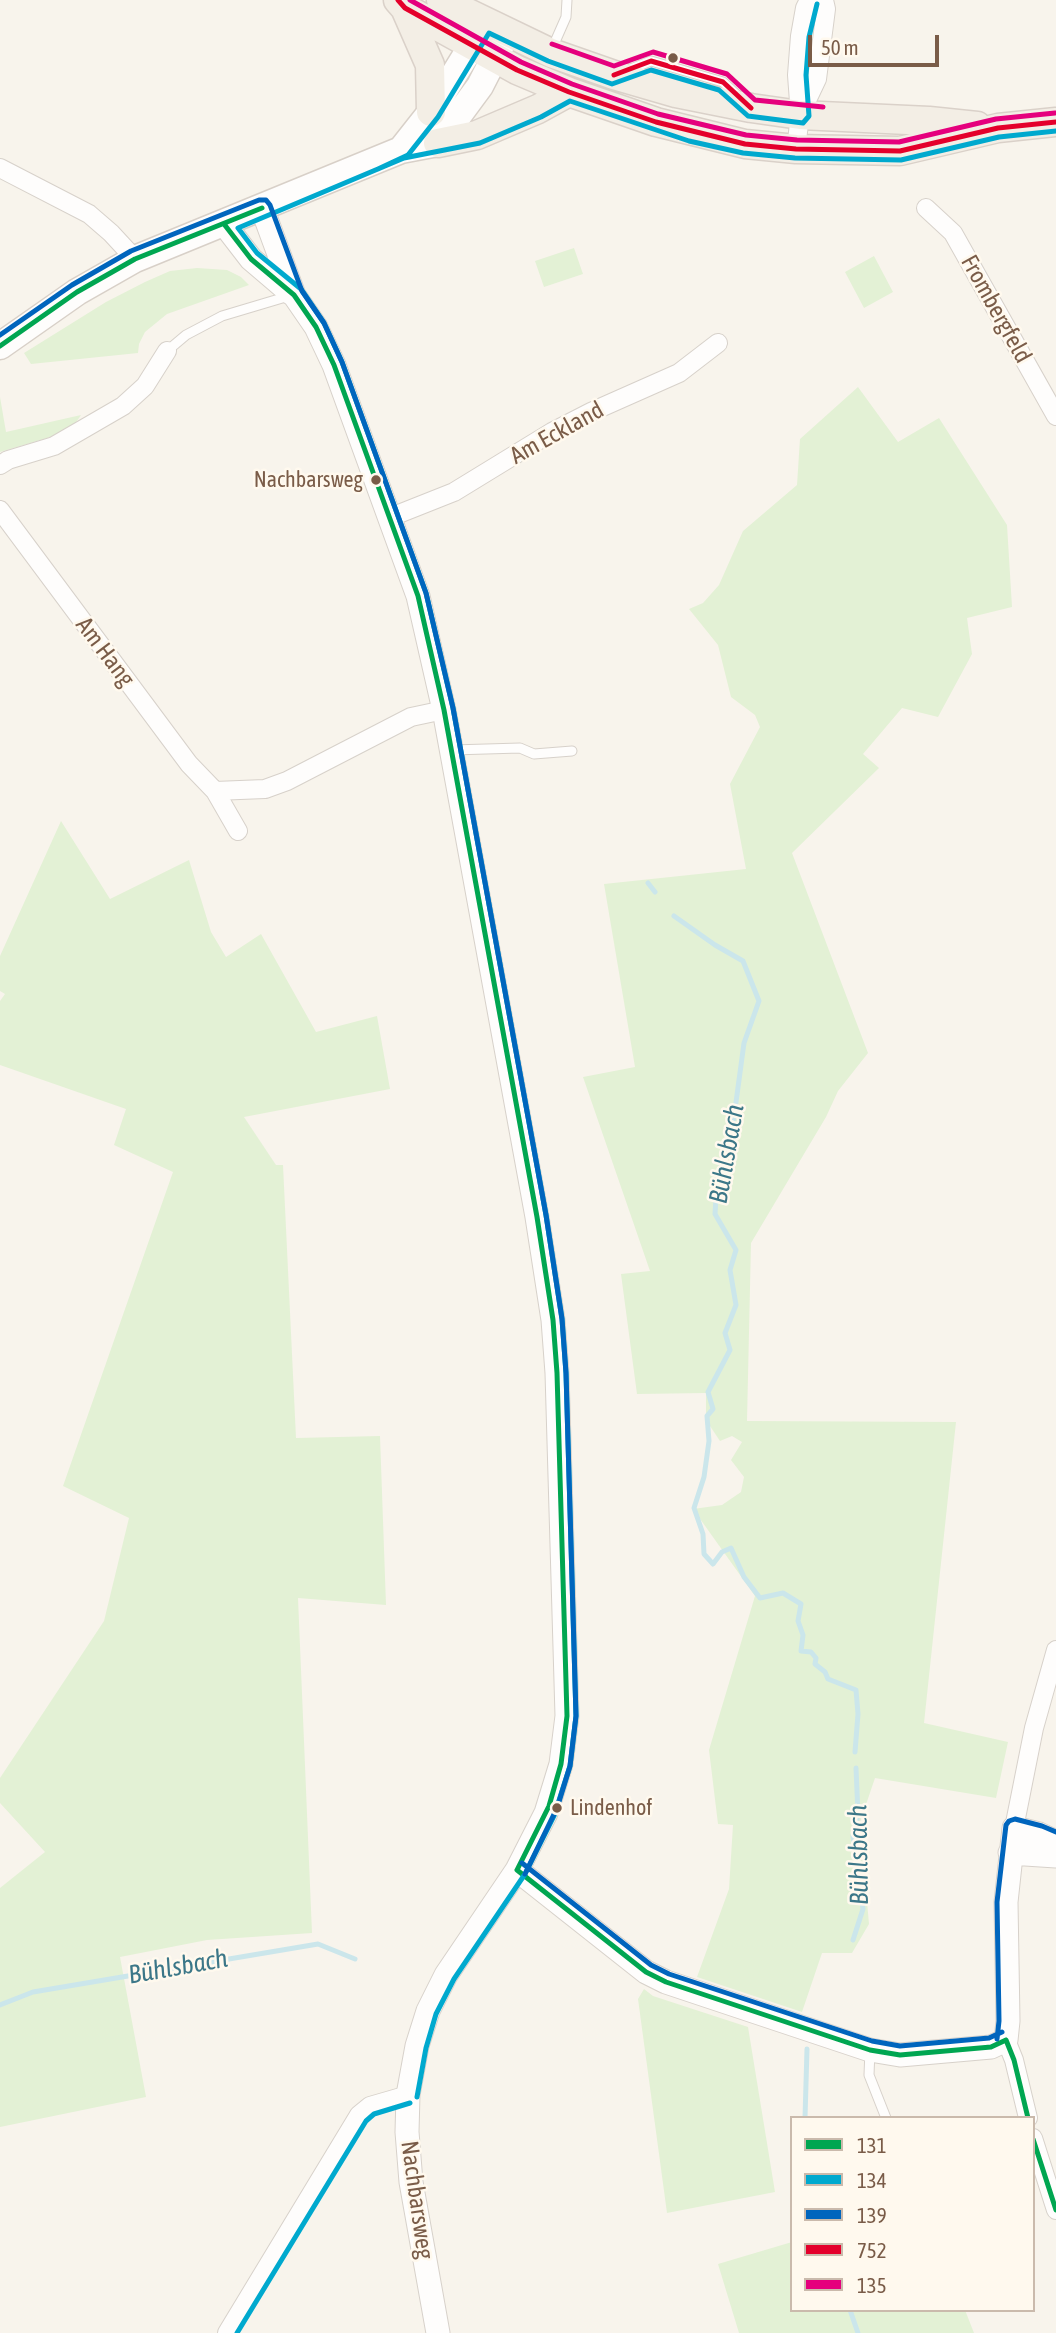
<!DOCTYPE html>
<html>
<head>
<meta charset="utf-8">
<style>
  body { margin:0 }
  #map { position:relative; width:1056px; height:2333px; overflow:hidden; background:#f8f4ec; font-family:"Asap Condensed",sans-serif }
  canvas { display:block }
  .legend { position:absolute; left:790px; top:2116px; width:245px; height:196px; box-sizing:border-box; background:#fff9ee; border:2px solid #cabaac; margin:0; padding:9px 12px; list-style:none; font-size:21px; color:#7a5c48 }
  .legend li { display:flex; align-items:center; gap:14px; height:35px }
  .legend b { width:35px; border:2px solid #cabaac }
  .scale { position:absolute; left:808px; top:35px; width:131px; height:32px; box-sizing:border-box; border:4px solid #7a5c48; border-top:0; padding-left:9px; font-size:21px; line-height:24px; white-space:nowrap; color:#7a5c48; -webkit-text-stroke:5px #fff9ee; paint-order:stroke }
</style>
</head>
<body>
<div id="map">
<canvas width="1056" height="2333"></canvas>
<ul class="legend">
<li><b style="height:9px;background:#00a651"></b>131</li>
<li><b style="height:9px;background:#00a9ce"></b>134</li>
<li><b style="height:9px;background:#0065bd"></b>139</li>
<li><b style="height:9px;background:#e4002b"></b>752</li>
<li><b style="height:9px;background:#e5007d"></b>135</li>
</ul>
<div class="scale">50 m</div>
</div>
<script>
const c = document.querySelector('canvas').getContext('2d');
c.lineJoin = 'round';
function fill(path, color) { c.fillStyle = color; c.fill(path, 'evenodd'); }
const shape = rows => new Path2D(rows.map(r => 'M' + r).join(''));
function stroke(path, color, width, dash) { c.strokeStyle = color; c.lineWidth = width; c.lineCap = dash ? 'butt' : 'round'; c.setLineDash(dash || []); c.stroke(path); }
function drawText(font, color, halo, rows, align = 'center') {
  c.font = font + ' "Asap Condensed",sans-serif'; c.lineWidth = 5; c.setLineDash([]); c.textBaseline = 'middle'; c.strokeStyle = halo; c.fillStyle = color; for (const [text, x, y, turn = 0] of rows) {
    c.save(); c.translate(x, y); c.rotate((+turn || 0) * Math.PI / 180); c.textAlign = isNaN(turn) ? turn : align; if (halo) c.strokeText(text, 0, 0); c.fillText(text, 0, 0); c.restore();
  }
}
const green = shape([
  [574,248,583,274,544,287,535,261],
  [874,256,893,292,864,308,845,272],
  [197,268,227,270,241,277,249,285,167,314,145,332,139,344,138,353,31,364,24,353,106,302,145,282,170,271],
  [858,387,898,442,939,418,1007,525,1012,607,967,618,972,654,938,717,902,708,863,754,879,768,792,853,868,1053,838,1091,826,1117,751,1243,747,1421,956,1422,924,1723,1008,1742,996,1798,875,1778,856,1834,861,1835,869,1924,852,1953,822,1953,802,2012,697,1977,729,1889,733,1825,718,1824,709,1750,755,1596,693,1509,722,1505,741,1492,744,1477,731,1460,742,1442,732,1436,720,1441,706,1420,706,1393,637,1394,621,1274,650,1271,583,1077,635,1067,604,884,746,869,730,784,760,727,755,715,731,697,718,645,689,609,703,603,719,585,743,531,797,485,800,439],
  [0,397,6,432,81,415,75,424,54,436,0,452],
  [61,821,110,899,189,860,211,932,226,957,261,934,316,1032,377,1016,390,1089,244,1117,276,1165,283,1165,296,1438,380,1436,386,1605,298,1598,312,1933,207,1940,120,1957,146,2097,0,2127,0,1888,45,1852,0,1803,0,1778,104,1621,129,1518,63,1486,173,1172,114,1145,126,1109,0,1065,0,1001,5,994,0,991,0,956],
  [644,1989,653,1996,748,2027,775,2192,667,2213,638,1999],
  [792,2242,792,2310,965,2310,974,2333,739,2333,718,2264]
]);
const stream = shape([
  [648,883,655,892],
  [674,916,715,945,743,961,759,1001,744,1043,734,1117,717,1182,715,1214,736,1250,730,1270,736,1305,725,1333,730,1350,708,1392,713,1409,707,1416,709,1441,704,1477,694,1508,703,1534,704,1554,713,1564,722,1552,731,1548,744,1577,760,1598,783,1593,801,1604,798,1621,803,1635,801,1651,811,1652,816,1658,815,1664,825,1672,828,1679,856,1690,858,1714,855,1752],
  [853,1940,863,1909,853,1836,858,1814,856,1768],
  [0,2005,33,1992,318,1944,355,1959],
  [805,2118,807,2049],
  [850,2310,858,2333]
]);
const service = shape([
  [551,51,566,17,567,0],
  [628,70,651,61,723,82,739,97],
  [167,351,186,335,222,316,289,296],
  [452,750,520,748,534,754,572,751],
  [870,2050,869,2075,886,2118]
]);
const minor = shape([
  [800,115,817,79,826,9,824,0],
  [796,149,800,115,797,75,800,36,805,8,809,0],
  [0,168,89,214,111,233,135,259],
  [926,208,953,233,1056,416],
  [0,465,8,460,54,446,123,406,145,386,167,351],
  [0,510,189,764,215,791,238,831],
  [391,517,454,492,552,432,591,412,679,373,718,343],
  [215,791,265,789,287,781,411,717,444,710],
  [1014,1828,1034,1728,1056,1650],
  [1006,2040,1014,2060,1028,2118],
  [1033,2138,1056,2210],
  [227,2333,359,2115,370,2106,408,2095]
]);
const tertiary = shape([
  [262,208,294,295,316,327,334,365,418,596,444,710,537,1217,553,1320,557,1373,567,1716,561,1764,546,1813,517,1870,446,1975,428,2011,417,2046,408,2095,407,2132,411,2182,438,2333],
  [224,224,251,259,292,294],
  [1010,1853,1056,1856],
  [517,1870,646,1972,666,1982,870,2050,900,2055,991,2047,1006,2040,1008,2021,1006,1902,1014,1828,1039,1834,1056,1842]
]);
const secondary = shape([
  [401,150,431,112,484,26],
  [0,346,77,292,135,259,401,150,438,143,480,86,504,39]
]);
const primary = shape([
  [398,0,405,8,517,70,569,92,656,122,745,144,796,149,900,151,998,128,1056,122],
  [441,0,551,53,614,75,676,93,751,108,800,115,929,121,977,126],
  [405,8,430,65,431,112],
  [438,143,477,135,538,109,569,92]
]);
const bus1 = shape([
  [224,224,251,259,294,295,316,327,334,365,418,596,444,710,537,1217,553,1320,557,1373,567,1716,561,1764,549,1806,517,1870],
  [0,346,77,292,135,259,262,208],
  [517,1870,646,1972,666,1982,870,2050,900,2055,991,2047,1006,2040],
  [1006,2040,1014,2060,1028,2118],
  [1033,2139,1056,2210]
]);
const bus2 = shape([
  [378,169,408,155,438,117,489,33,548,61,612,84,651,70,719,90,748,116,803,123,809,116,806,75,809,37,817,4],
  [417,2097,426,2048,436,2014,454,1979,525,1874,554,1816,570,1766,576,1716,566,1373,562,1319,546,1215,453,708,426,593,342,362,324,323,301,289,257,253,238,228,404,158,480,143,541,117,570,101,689,141,743,153,795,158,901,160,999,137,1056,131],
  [237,2333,366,2121,374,2114,410,2103]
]);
const bus3 = shape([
  [0,335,72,285,131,251,259,200,266,200,270,205,302,291,324,323,342,362,426,593,453,708,546,1215,562,1319,566,1373,576,1716,570,1766,557,1808,525,1874],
  [522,1863,651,1965,669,1974,872,2041,900,2046,989,2038,1002,2032],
  [997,2039,999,2021,997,1902,1006,1825,1009,1821,1015,1819,1042,1826,1056,1832]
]);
const bus4 = shape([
  [398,0,405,8,517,70,569,92,656,122,745,144,796,149,900,151,998,128,1056,122],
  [614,75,651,61,723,82,751,108]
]);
const bus5 = shape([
  [410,0,521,62,572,84,658,114,746,135,797,140,899,142,996,119,1055,113],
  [552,44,614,66,653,52,727,74,755,100,823,107]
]);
const markers = [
  [673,58,6,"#7a5c48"],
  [376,480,6,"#7a5c48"],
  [557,1808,6,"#7a5c48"]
];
const busNames = [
  ["Nachbarsweg",363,480],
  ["Lindenhof",570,1808,"left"]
];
const streetNames = [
  ["Frombergfeld",996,309,61],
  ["Am Eckland",557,433,-29],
  ["Am Hang",105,652,53],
  ["Nachbarsweg",417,2200,82]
];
const waterNames = [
  ["Bühlsbach",727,1154,-80],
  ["Bühlsbach",859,1855,-91],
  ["Bühlsbach",178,1967,-10]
];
fill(green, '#e3f1d5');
stroke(stream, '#cbe6eb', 5);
stroke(service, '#d7d1ca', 11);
stroke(minor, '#d7d1ca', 20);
stroke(tertiary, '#d7d1ca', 25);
stroke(secondary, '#d8d0c8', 29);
stroke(primary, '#dad1c9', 31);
stroke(service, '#fefdfc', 9);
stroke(minor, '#fefdfc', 18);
stroke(tertiary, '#fefdfc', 23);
stroke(secondary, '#fefdfc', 26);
stroke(primary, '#f3eee5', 28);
stroke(bus1, '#00a651', 5);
stroke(bus2, '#00a9ce', 5);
stroke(bus3, '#0065bd', 5);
stroke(bus4, '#e4002b', 5);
stroke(bus5, '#e5007d', 5);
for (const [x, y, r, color] of markers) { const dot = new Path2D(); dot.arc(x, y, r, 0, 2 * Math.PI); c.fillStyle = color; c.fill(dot); stroke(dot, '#fff9ee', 2.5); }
drawText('22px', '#7a5c48', '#fff9ee', busNames, 'right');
drawText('24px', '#7a5c48', '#fff9ee', streetNames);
drawText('italic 26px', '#3c7788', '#fff9ee', waterNames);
</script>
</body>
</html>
